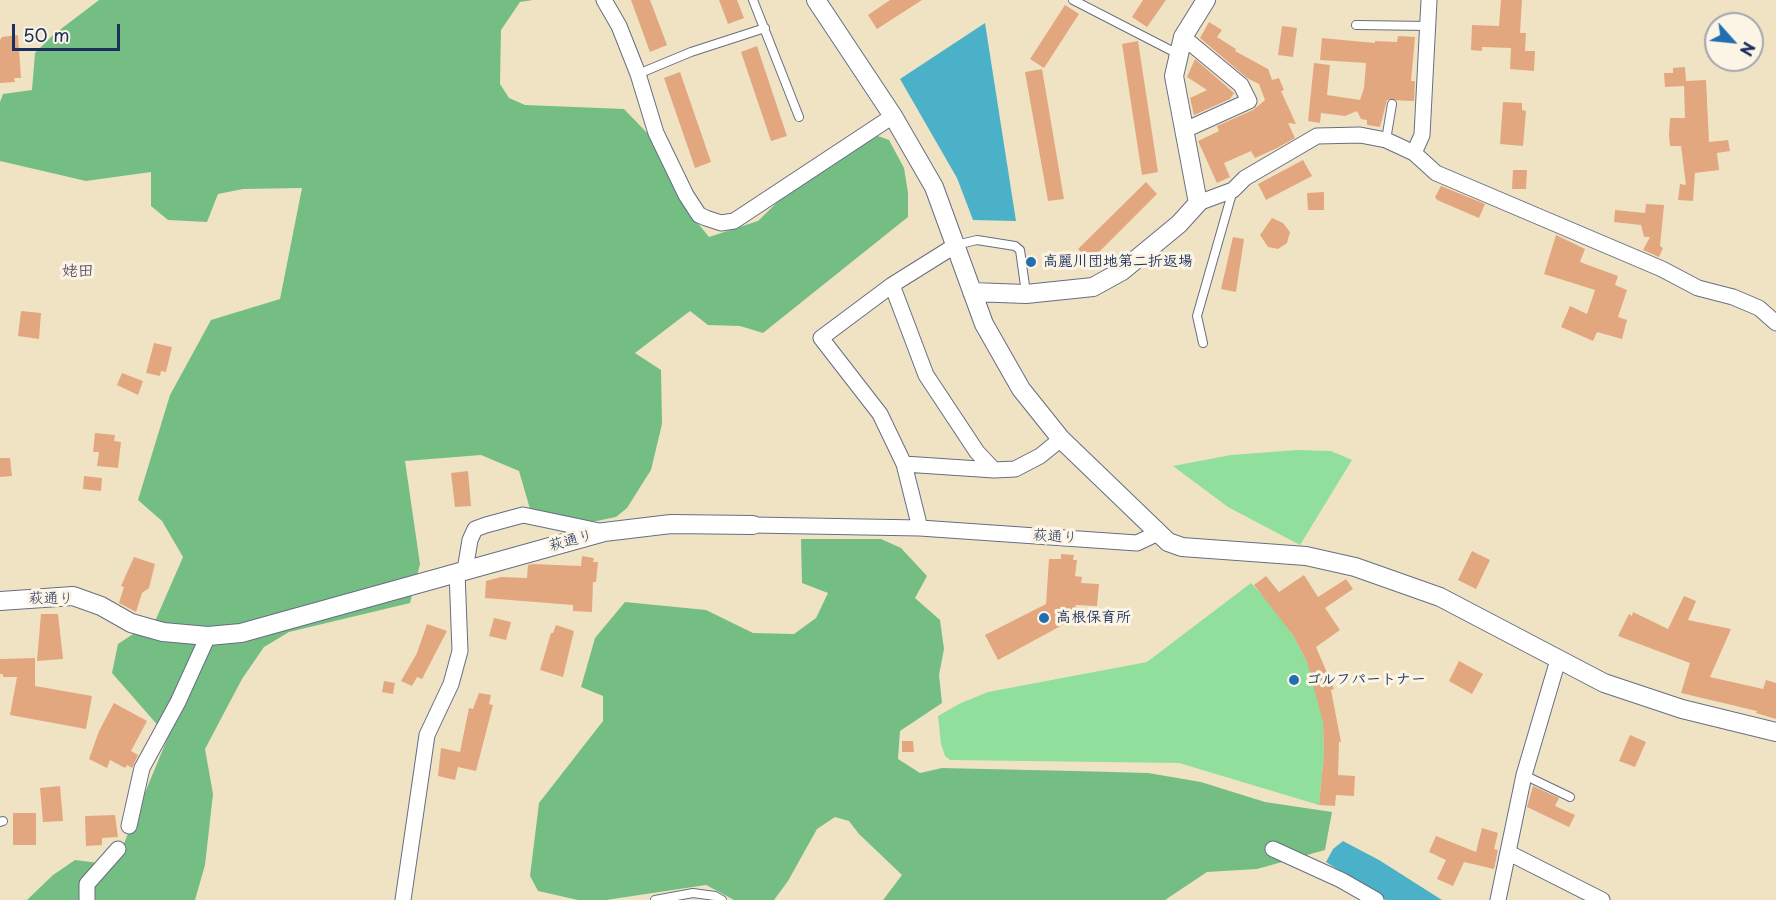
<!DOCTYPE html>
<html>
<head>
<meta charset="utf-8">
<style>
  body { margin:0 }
  #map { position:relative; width:1776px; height:900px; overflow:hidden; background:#f0e3c4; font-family:"Playpen Sans",sans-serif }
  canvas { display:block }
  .north { position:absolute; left:1704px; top:12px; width:60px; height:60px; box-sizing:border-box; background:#fcf5e5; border:2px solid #a2a6af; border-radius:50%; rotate:117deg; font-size:16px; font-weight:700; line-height:24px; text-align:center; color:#1b2f5e }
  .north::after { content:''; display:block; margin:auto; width:21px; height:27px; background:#1f6fb2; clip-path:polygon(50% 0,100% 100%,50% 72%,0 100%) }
  .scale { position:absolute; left:12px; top:24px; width:108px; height:27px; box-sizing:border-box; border:3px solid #1b2f5e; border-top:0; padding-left:8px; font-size:18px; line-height:21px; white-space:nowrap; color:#1b2f5e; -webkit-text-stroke:4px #fcf5e5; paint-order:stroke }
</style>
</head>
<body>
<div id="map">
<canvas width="1776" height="900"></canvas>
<div class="north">N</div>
<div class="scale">50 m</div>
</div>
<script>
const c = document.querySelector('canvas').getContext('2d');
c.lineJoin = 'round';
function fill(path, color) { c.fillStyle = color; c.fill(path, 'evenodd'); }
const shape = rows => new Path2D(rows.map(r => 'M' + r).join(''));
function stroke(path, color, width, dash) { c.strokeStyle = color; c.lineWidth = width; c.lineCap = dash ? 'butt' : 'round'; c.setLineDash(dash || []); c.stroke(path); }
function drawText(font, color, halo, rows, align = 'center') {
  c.font = font + ' "Playpen Sans","Klee One",sans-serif'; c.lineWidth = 6; c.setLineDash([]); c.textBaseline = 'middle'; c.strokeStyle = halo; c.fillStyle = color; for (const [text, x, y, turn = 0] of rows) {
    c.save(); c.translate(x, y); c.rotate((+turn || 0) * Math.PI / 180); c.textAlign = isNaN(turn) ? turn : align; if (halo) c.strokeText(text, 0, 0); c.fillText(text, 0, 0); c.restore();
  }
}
const green = shape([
  [1297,450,1331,451,1352,460,1300,545,1228,507,1173,466,1231,455],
  [1251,583,1275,609,1293,635,1307,662,1317,692,1323,722,1324,754,1319,805,1179,763,950,760,945,756,941,744,938,716,961,703,988,692,1147,662]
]);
const forest = shape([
  [99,0,533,0,520,2,501,30,500,84,509,98,525,105,624,109,651,137,685,207,709,237,758,221,796,184,878,136,889,140,904,168,908,193,908,217,763,333,740,326,708,325,690,311,635,353,661,370,662,424,651,470,627,508,616,517,582,524,530,509,519,471,481,455,405,461,420,564,410,603,289,632,264,647,242,679,205,749,213,794,205,865,195,900,27,900,53,875,75,860,115,865,168,737,112,673,118,644,156,619,183,557,162,521,138,500,170,395,211,320,280,299,302,188,243,189,218,194,207,222,168,220,151,206,151,172,86,181,0,161,0,102,3,94,32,90,35,53,53,35],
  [801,539,881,539,901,548,927,576,915,598,940,620,944,649,939,675,942,703,900,731,898,759,920,773,942,768,1075,771,1148,773,1201,782,1265,802,1332,812,1325,850,1257,869,1207,872,1165,900,883,900,902,875,859,834,849,821,835,817,817,829,788,881,774,900,734,900,706,885,606,900,578,900,538,891,530,876,539,803,603,721,603,696,581,687,595,638,625,602,706,610,753,633,794,634,816,618,828,593,802,583]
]);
const water = shape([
  [985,23,1016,221,973,220,957,178,900,79],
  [1343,841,1379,860,1442,900,1386,900,1326,862,1333,849]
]);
const building = shape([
  [631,0,650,0,667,45,650,52],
  [719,0,737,0,744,18,728,24],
  [890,0,922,0,877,29,868,15],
  [1143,0,1166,0,1147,27,1132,17],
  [1501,0,1522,0,1520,33,1526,33,1525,51,1535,51,1534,71,1510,69,1511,48,1482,47,1482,51,1471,50,1472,25,1499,26],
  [1065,5,1079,14,1044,68,1030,59],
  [1209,22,1222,30,1217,37,1236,49,1235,51,1268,69,1272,80,1279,78,1284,90,1281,91,1296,124,1288,123,1295,138,1277,148,1255,158,1251,151,1224,163,1230,177,1217,183,1198,141,1219,131,1217,126,1253,110,1265,100,1259,84,1247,78,1200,38],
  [1282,26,1297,28,1293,57,1278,55],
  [18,35,21,78,14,78,15,82,0,83,0,40,2,37],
  [1398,36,1415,37,1411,81,1415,81,1414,101,1387,100,1380,127,1367,125,1367,120,1361,119,1357,111,1345,116,1321,113,1320,123,1308,121,1314,63,1330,65,1327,95,1360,100,1364,88,1366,63,1320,60,1322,38,1375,43,1375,41,1397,42],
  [1138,41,1158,172,1142,175,1122,44],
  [757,46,787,136,771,141,741,52],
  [1195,59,1234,93,1230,99,1194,115,1190,98,1207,90,1187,77],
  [1685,67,1686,81,1706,80,1709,142,1728,140,1730,151,1717,153,1719,170,1695,173,1693,201,1678,200,1680,184,1686,185,1681,146,1670,146,1669,135,1670,118,1685,118,1684,86,1665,87,1664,73,1673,73,1673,68],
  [1042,69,1064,199,1048,201,1025,72],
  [680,72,711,162,695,168,664,78],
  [1503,102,1522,103,1522,110,1526,111,1523,146,1500,144],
  [1303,160,1312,176,1266,200,1258,184],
  [1513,170,1527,170,1526,189,1512,189],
  [1146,182,1157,194,1090,261,1078,249],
  [1441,186,1485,204,1479,218,1437,200,1435,197],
  [1324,192,1324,210,1308,210,1307,193],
  [1646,204,1664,205,1660,246,1663,248,1659,257,1643,250,1650,237,1644,237,1641,225,1614,222,1615,210,1645,213],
  [1272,218,1283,223,1290,232,1287,243,1278,249,1268,247,1260,235],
  [1556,235,1585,249,1580,262,1618,276,1615,285,1627,290,1618,317,1627,320,1622,339,1597,332,1593,341,1561,327,1570,306,1587,314,1595,290,1544,274],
  [1233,237,1244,239,1236,292,1221,289],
  [21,311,41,313,39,339,18,336],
  [154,343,172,347,166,372,161,371,160,376,146,373],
  [122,373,143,381,138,395,117,385],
  [95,433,115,435,114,441,121,442,118,468,97,466,99,452,93,452],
  [0,458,10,458,12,476,0,477],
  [468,471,471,506,455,507,451,473],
  [84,476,102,478,101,491,83,489],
  [1472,551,1490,560,1476,589,1458,580],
  [1061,554,1074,555,1073,560,1077,560,1075,576,1082,577,1081,583,1099,584,1097,606,1075,605,1081,615,998,660,985,635,1046,604,1049,559,1061,559],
  [582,556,594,558,593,562,598,562,596,582,593,582,592,612,573,611,573,605,485,598,486,581,501,577,527,578,528,565,533,564,581,566],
  [134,557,155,564,149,588,142,593,136,612,119,603,124,587,121,586],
  [1304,575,1318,597,1346,579,1353,589,1325,608,1340,630,1316,647,1334,689,1331,690,1341,742,1339,742,1338,775,1355,776,1354,796,1336,795,1335,806,1319,805,1324,754,1323,722,1307,662,1293,635,1254,585,1266,576,1279,592],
  [1684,596,1696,601,1688,620,1731,629,1710,677,1763,689,1766,680,1776,683,1776,719,1756,713,1757,711,1681,693,1690,663,1618,636,1629,614,1632,616,1633,612,1668,629],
  [41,614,58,614,63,659,37,661],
  [494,618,511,622,506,640,489,636],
  [427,624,447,631,422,679,417,677,412,686,401,681,417,653],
  [556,625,574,631,563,677,540,670,551,633,553,633],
  [35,658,35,686,92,696,86,729,10,715,17,677,3,677,3,674,0,674,0,659],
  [1459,661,1483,674,1472,694,1449,681],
  [384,681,395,683,393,694,382,692],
  [479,693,491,695,489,704,493,705,476,771,458,767,455,780,438,776,441,748,460,752,469,708,473,709],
  [114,703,147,721,131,751,138,755,132,768,127,765,125,768,110,760,107,768,89,759,99,731],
  [1630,735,1646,742,1635,767,1619,761],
  [902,741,913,741,914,752,902,752],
  [60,786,63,821,43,822,40,788],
  [1533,786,1559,798,1555,806,1575,815,1569,827,1527,807],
  [13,813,36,813,36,845,13,845],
  [115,815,118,837,102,838,102,845,86,846,85,816],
  [1482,828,1498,833,1494,849,1498,850,1494,869,1464,862,1453,886,1437,879,1446,860,1429,852,1436,836,1476,852]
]);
const service = shape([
  [753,0,799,117],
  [1073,0,1178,54],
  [1356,25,1429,26],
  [638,74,691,52,765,28],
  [1386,140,1392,104],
  [956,245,977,240,1015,246,1020,250,1026,293],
  [1203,343,1197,316,1233,190],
  [1524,775,1570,797],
  [0,822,3,821],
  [655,900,693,893,715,896,722,900]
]);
const minor = shape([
  [604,0,619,26,638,74,656,133,686,195,699,215,706,218,721,223,734,221,893,116],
  [1183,37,1241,85,1249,101,1185,130],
  [1414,153,1422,135,1429,0],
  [1198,203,1233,190,1245,178,1317,136,1360,135,1386,140,1414,153,1436,173,1662,269,1698,288,1733,297,1759,308,1776,323],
  [892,285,926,375,977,452,994,470],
  [904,464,994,470,1015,469,1040,456,1061,439],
  [753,525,920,528,1137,543,1158,533],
  [920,528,904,464,880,414,821,338,892,285,956,245],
  [465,570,470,540,475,529,486,525,523,515,604,532],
  [129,826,142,768,178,702,208,636],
  [1273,849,1341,880,1376,900],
  [1509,853,1602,900],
  [87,900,87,884,118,849],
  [403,900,427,735,451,684,460,651,457,572],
  [1498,900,1524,775,1558,660]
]);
const tertiary = shape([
  [816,0,893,116,934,187,984,324,1021,389,1061,439,1168,542,1182,547,1306,556,1355,567,1440,597,1604,683,1682,709,1776,732],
  [972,292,1026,294,1093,287,1122,271,1179,224,1198,203,1174,76,1183,37,1206,0],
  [0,601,73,596,101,606,131,623,163,632,208,636,241,633,604,532,671,524,753,525]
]);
const markers = [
  [1031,262,6,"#1f6fb2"],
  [1044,618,6,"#1f6fb2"],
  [1294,680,6,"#1f6fb2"]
];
const poiNames = [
  ["高麗川団地第二折返場",1043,262],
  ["高根保育所",1056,618],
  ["ゴルフパートナー",1306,680]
];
const streetNames = [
  ["萩通り",1055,537,4],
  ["萩通り",571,541,-15],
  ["萩通り",51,599,1]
];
const neighbourhoodNames = [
  ["姥田",78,272]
];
fill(green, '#91df9c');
fill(forest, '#74be84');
fill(water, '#4bb1c9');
fill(building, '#e3a77f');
stroke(service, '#666e82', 10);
stroke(minor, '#666e82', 17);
stroke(tertiary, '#666e82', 20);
stroke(service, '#fff', 8);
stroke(minor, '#fff', 15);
stroke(tertiary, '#fff', 18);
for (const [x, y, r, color] of markers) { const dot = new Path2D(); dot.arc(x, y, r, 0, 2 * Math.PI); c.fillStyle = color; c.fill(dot); stroke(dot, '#fcf5e5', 2); }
drawText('bold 15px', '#1b2f5e', '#fcf5e5', poiNames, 'left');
drawText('15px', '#1b2f5e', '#fcf5e5', streetNames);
drawText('bold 16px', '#61596a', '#fcf5e5', neighbourhoodNames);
</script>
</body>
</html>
